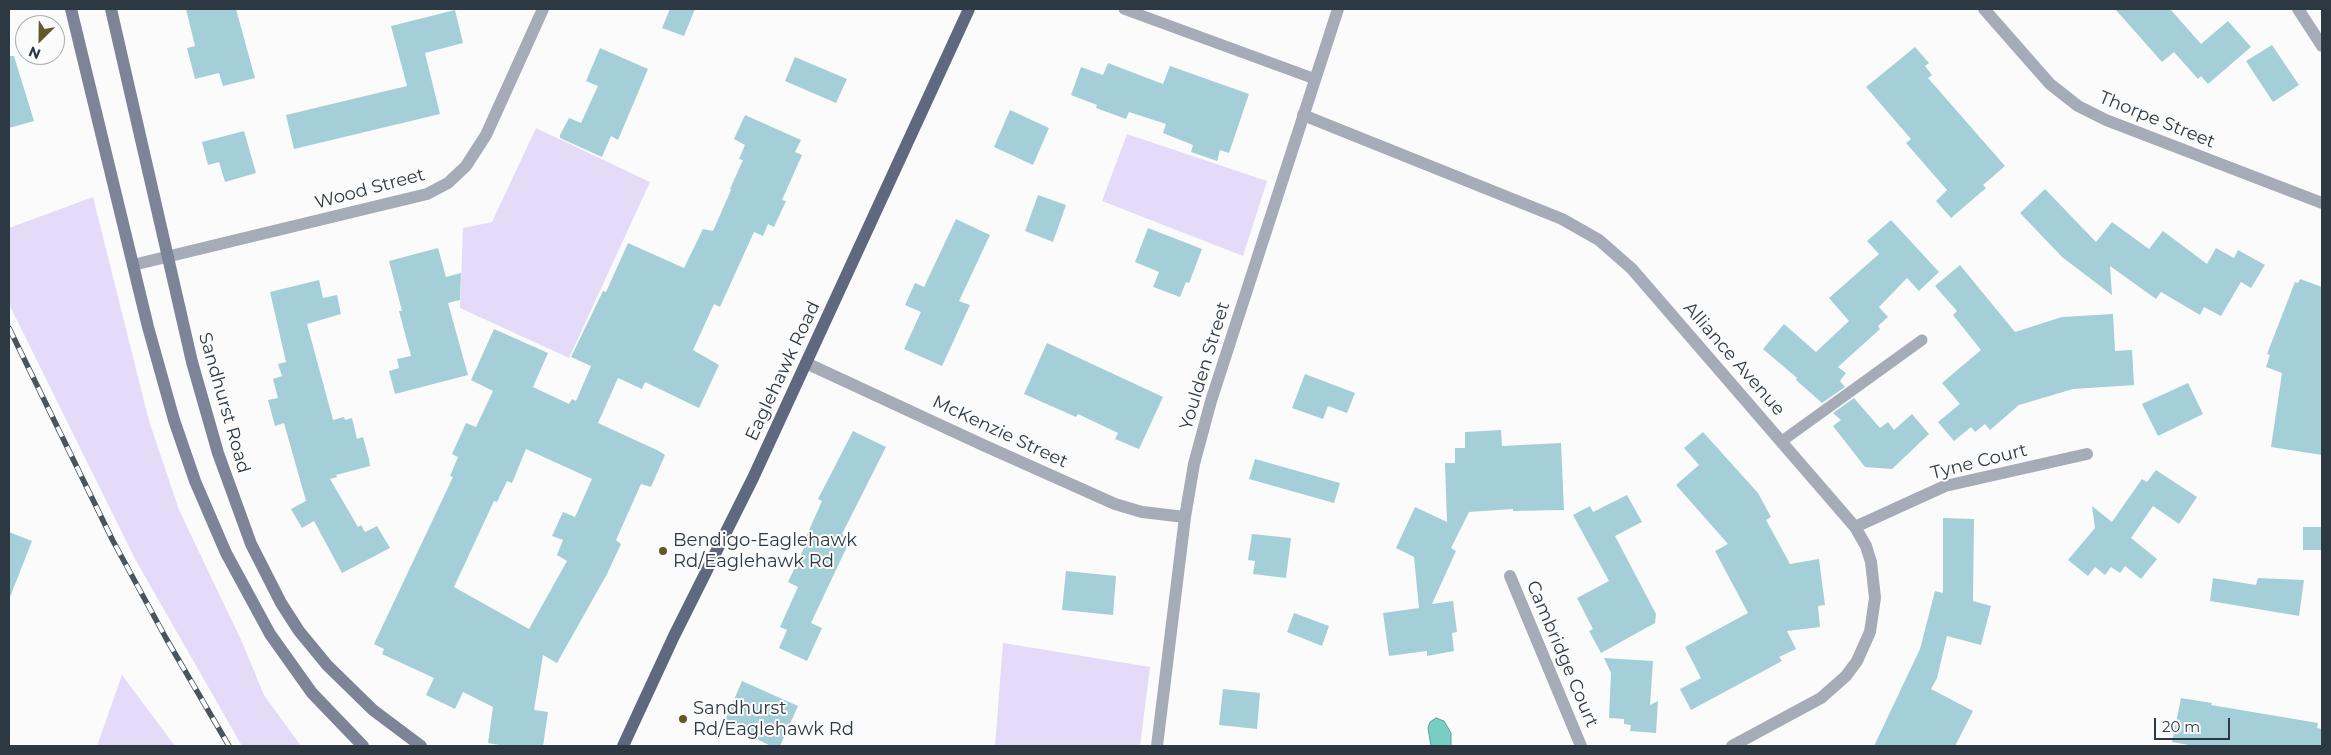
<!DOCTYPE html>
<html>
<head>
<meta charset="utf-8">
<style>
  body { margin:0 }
  #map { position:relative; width:2331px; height:755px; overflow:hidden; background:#fbfbfb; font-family:Montserrat,sans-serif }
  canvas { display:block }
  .frame { position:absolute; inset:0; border:10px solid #2d3942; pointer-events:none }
  .north { position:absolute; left:15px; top:15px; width:50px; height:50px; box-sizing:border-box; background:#fbfbfb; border:1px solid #a9adb1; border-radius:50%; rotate:203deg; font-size:14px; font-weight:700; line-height:20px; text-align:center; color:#2d3942 }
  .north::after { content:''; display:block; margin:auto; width:18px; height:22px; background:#625926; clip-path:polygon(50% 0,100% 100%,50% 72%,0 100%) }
  .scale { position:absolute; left:2154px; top:718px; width:76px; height:22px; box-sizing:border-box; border:2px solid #2d3942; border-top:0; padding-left:6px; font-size:15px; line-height:18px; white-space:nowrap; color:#2d3942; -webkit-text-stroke:4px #fbfbfb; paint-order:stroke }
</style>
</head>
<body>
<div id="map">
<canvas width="2331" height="755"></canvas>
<div class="frame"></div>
<div class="north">N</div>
<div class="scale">20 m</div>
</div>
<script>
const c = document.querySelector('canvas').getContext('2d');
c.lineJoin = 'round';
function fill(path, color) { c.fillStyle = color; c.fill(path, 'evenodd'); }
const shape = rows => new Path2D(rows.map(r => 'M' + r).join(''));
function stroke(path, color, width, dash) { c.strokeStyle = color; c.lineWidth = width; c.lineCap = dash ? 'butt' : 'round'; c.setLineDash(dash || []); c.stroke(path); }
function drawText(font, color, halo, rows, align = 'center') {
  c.font = font + ' Montserrat,sans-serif'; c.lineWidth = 4; c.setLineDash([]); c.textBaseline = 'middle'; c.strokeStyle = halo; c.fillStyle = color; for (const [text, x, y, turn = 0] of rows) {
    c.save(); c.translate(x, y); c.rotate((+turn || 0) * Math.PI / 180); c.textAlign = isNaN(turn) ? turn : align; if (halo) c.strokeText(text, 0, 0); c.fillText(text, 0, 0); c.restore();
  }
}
const green = shape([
  [536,128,650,182,569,358,460,308,463,228,492,222],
  [1127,134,1267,181,1243,256,1102,201],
  [93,197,149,421,179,510,242,642,264,695,301,746,242,746,135,559,9,304,9,228],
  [1003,643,1150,667,1140,746,995,746],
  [122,675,175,746,97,746]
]);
const water = shape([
  [1436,718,1444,721,1451,733,1451,746,1431,746,1428,728,1430,722,1436,718]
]);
const building = shape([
  [186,9,236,9,255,78,223,86,219,73,195,79,187,48,195,46],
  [670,9,695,9,684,36,662,28],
  [2115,9,2170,9,2201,44,2228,21,2251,47,2208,84,2201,76,2198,79,2174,52,2162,62],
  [455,10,463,43,425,53,440,114,294,149,286,115,407,86,391,26],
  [2272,45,2299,85,2273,102,2246,61],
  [1915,47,1929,63,1925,66,1932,75,1928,78,2005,166,1983,185,1986,188,1951,218,1936,201,1947,190,1906,143,1911,139,1866,87],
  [600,48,648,69,618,140,611,136,602,157,560,138,560,135,569,118,581,123,598,86,586,81],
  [9,56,14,56,34,121,9,128],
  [795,57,847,79,836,103,785,81],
  [1108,63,1163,84,1170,66,1249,94,1229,153,1220,150,1217,161,1191,152,1193,145,1163,133,1166,124,1129,112,1126,119,1096,108,1097,105,1071,95,1081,67,1103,75],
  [1010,110,1049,128,1033,165,994,147],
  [745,115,801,140,795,152,802,155,782,200,786,201,774,227,768,224,763,236,754,232,720,307,714,304,693,350,719,365,699,408,645,382,642,389,618,378,598,423,659,451,665,455,651,487,641,484,616,540,621,544,607,574,557,663,543,655,534,710,548,712,543,746,505,746,488,743,493,707,463,692,455,709,426,695,434,678,382,654,384,649,374,644,453,477,450,476,458,457,452,454,466,423,476,427,493,391,471,380,494,329,548,353,533,387,569,404,572,399,576,401,591,366,571,357,603,291,606,292,628,243,684,268,703,229,713,231,731,190,730,189,743,160,739,159,745,145,734,139],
  [526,449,592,479,575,517,563,512,552,536,563,540,557,555,567,561,529,629,454,587,494,501,497,502,507,481,512,483],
  [244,131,256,173,225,182,219,162,208,165,202,142],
  [2045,189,2096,242,2112,222,2149,249,2163,231,2207,264,2216,248,2234,258,2238,250,2265,265,2251,288,2241,282,2221,316,2204,307,2200,315,2161,292,2156,299,2110,266,2112,295,2062,257,2020,213],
  [1038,195,1066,205,1053,242,1025,231],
  [956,219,990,235,959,301,970,305,942,366,904,349,921,312,905,305,915,283,924,287],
  [1891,220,1939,272,1919,291,1907,278,1879,307,1888,317,1878,326,1880,329,1838,367,1846,373,1840,381,1845,387,1822,403,1796,380,1797,378,1763,349,1784,324,1816,352,1849,321,1829,298,1879,254,1867,241],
  [1148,228,1202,249,1189,283,1186,282,1180,297,1153,287,1159,272,1135,262],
  [438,248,446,277,461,273,460,300,448,303,468,375,395,394,389,371,399,368,397,359,411,356,399,311,402,311,389,261],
  [1960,265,2015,332,2062,317,2113,314,2115,351,2132,350,2134,385,2073,389,2019,405,1990,430,1985,424,1975,432,1971,427,1954,441,1938,422,1960,404,1942,383,1981,350,1953,315,1957,311,1935,286],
  [2300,279,2322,287,2322,455,2271,447,2282,373,2266,367,2270,355,2267,354,2295,282,2298,283],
  [319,280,323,298,337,295,341,314,307,324,333,420,344,417,345,420,352,418,357,439,363,437,369,459,370,466,336,475,337,477,330,479,358,527,361,525,365,532,377,526,390,548,342,573,314,521,302,528,291,509,306,501,284,423,275,426,268,400,278,398,273,379,282,376,278,364,286,362,270,292],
  [1047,343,1163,397,1139,449,1115,439,1118,433,1078,414,1076,417,1024,394],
  [1305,374,1355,393,1347,413,1328,406,1323,419,1292,408],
  [2188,383,2203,414,2158,436,2142,404],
  [1854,398,1880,428,1888,422,1894,430,1912,414,1929,434,1892,469,1865,467,1833,426,1841,420,1833,413],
  [1501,430,1502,446,1561,443,1564,510,1513,511,1513,509,1469,512,1451,548,1456,551,1432,604,1453,601,1457,632,1452,633,1454,651,1427,656,1427,651,1389,656,1383,613,1419,608,1414,557,1396,548,1415,507,1447,522,1445,463,1455,463,1455,448,1465,448,1465,432],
  [853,431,886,447,842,534,851,538,811,623,822,628,807,661,779,648,787,630,780,627,798,587,788,582,804,548,802,546,822,501,818,499],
  [1703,432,1758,493,1771,517,1766,520,1790,564,1819,559,1825,605,1818,606,1820,627,1787,631,1796,649,1779,657,1782,661,1691,710,1680,689,1701,678,1685,647,1748,613,1715,551,1728,544,1676,485,1699,465,1684,448],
  [1255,459,1340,483,1334,503,1249,479],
  [2156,470,2197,497,2179,524,2153,506,2131,538,2157,559,2141,579,2125,566,2120,573,2111,567,2105,575,2095,567,2088,576,2068,560,2095,528,2092,506,2112,522,2142,479,2147,482],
  [1627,495,1642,522,1615,536,1656,614,1655,623,1601,653,1589,631,1593,629,1577,598,1609,581,1573,515,1590,506,1593,512],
  [1943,518,1974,519,1973,601,1991,606,1981,645,1947,636,1937,678,1931,689,1973,711,1955,746,1874,746,1920,649,1935,591,1943,593],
  [2303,527,2322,527,2322,550,2303,550],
  [9,532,32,541,10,597,9,597],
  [1252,534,1291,538,1286,578,1253,574,1255,561,1248,560],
  [1066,571,1116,576,1113,615,1062,610],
  [2213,578,2256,585,2258,578,2304,580,2299,616,2210,601],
  [1294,613,1329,626,1322,646,1287,632],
  [1604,658,1653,661,1650,705,1658,701,1656,733,1630,731,1631,725,1624,724,1624,719,1609,718,1611,673],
  [742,681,798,706,780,746,771,746,724,723],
  [1223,689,1260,693,1257,729,1219,725],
  [2181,698,2212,703,2211,705,2318,723,2317,728,2322,729,2322,746,2189,746,2189,745,2172,742]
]);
const service = shape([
  [1124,9,1315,79],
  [1782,441,1922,340]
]);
const minor = shape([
  [1984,9,2050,84,2078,106,2106,120,2322,203],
  [2298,9,2322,46],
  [1303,115,1562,219,1599,240,1632,269,1855,527,1866,546,1871,562,1875,598,1870,632,1857,661,1846,676,1821,698,1732,746],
  [133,265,427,194,448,183,466,166,486,135,543,9],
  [806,363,983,445,1115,504,1142,512,1185,517],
  [1855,527,1945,486,2087,454],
  [1510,576,1581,746],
  [1157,746,1185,517,1194,464,1211,401,1338,9]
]);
const secondary = shape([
  [71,9,148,327,174,420,195,481,226,553,270,634,312,693,363,746],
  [111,9,192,362,218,453,251,544,281,603,299,631,327,665,373,710,421,746]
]);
const primary = shape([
  [623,746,674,636,753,478,969,9]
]);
const rail = shape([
  [9,328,113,541,167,640,229,746]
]);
const markers = [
  [663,551,5,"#625926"],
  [683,719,5,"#625926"]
];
const streetNames = [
  ["Thorpe Street",2157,120,22],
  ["Wood Street",370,189,-15],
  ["Alliance Avenue",1734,359,49],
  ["Youlden Street",1205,366,-73],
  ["Eaglehawk Road",783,371,-65],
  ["Sandhurst Road",224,403,74],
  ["McKenzie Street",1000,432,25],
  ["Tyne Court",1979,462,-14],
  ["Cambridge Court",1562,654,67]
];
const poiNames = [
  ["Bendigo-Eaglehawk",673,541],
  ["Rd/Eaglehawk Rd",673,562],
  ["Sandhurst",693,709],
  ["Rd/Eaglehawk Rd",693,730]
];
fill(green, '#e4dbf9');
fill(water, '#77cec3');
stroke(water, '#61a19c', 1);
fill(building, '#a5cfd8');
stroke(service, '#a6abb8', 11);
stroke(minor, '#a6abb8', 12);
stroke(secondary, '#7d8498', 12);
stroke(primary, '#606880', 12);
stroke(rail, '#4a545c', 5.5);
stroke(rail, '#fbfbfb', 4, [11]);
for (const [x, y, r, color] of markers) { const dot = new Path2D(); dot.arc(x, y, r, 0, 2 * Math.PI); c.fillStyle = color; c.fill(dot); stroke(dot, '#fbfbfb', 2); }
drawText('18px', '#2d3942', '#fbfbfb', streetNames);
drawText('18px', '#2d3942', '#fbfbfb', poiNames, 'left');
</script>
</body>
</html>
